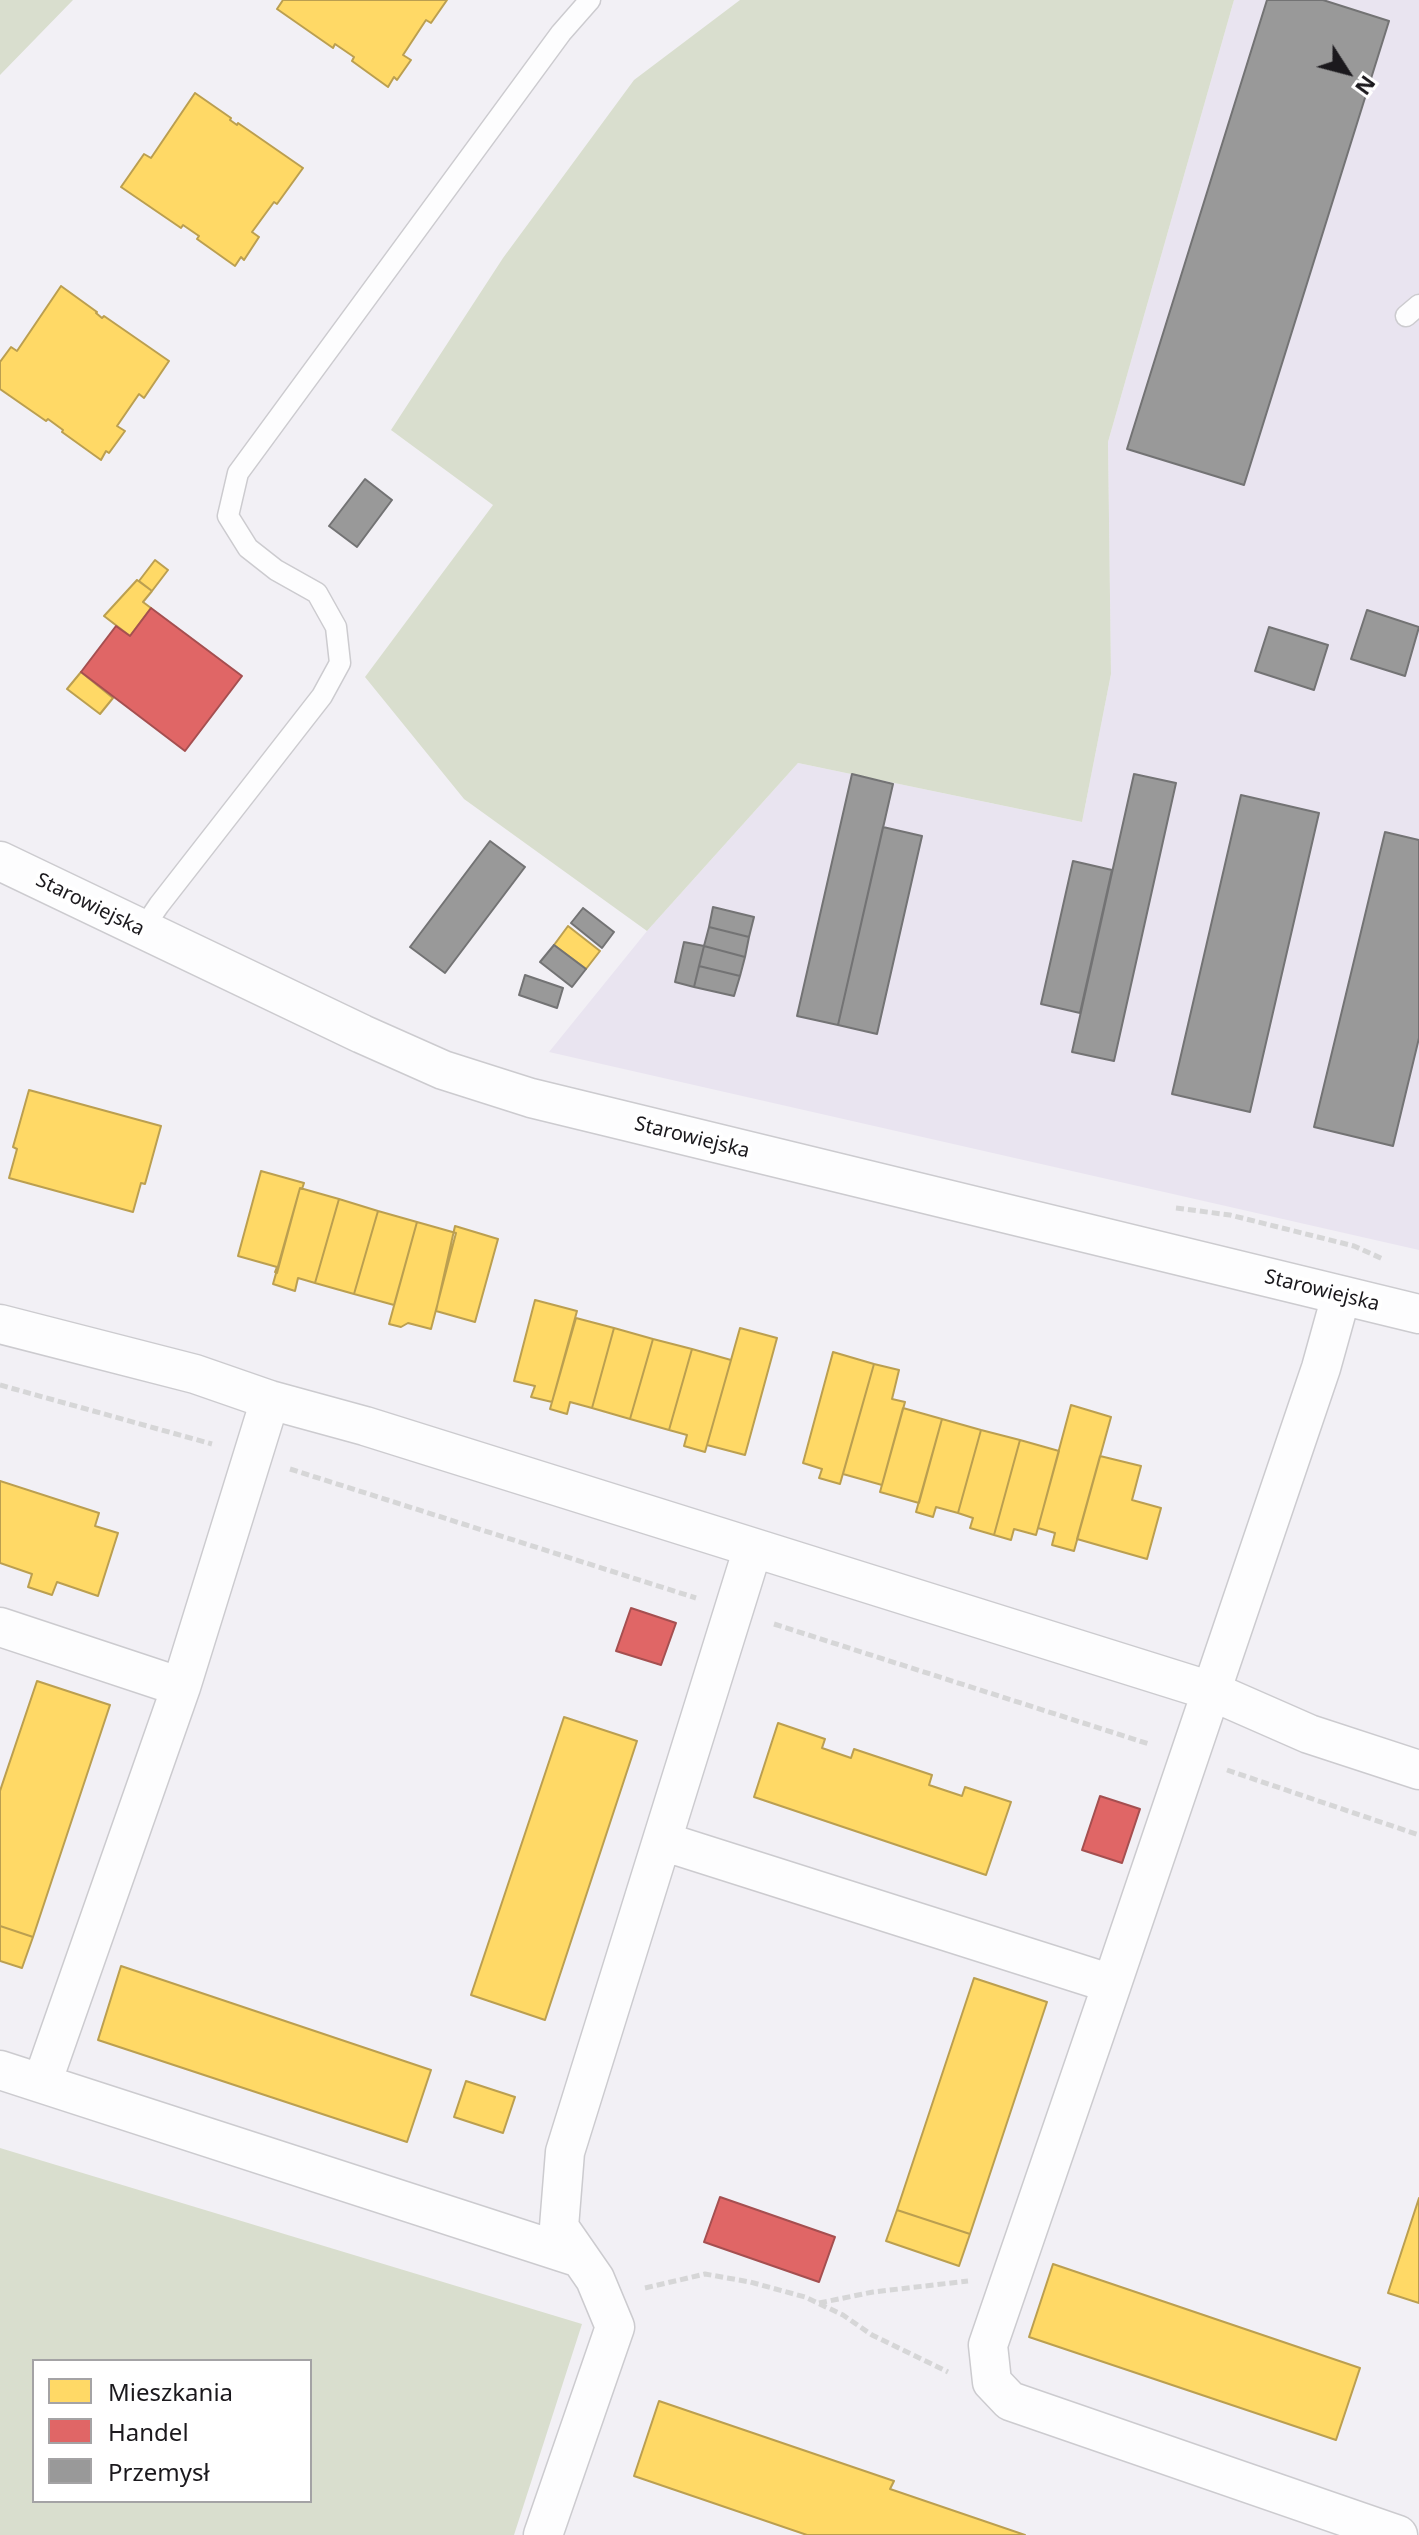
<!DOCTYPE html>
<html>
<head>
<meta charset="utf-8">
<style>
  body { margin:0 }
  #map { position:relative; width:1419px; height:2535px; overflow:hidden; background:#f2f0f5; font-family:"Noto Sans",sans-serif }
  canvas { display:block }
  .legend { position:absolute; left:32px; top:2359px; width:280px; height:144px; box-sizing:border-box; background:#fff; border:2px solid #a4a3a5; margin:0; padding:10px 14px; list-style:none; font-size:24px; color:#1b191d }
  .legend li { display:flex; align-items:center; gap:16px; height:40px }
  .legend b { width:40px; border:2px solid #a4a3a5 }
  .north { position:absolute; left:1307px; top:32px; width:80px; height:80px; -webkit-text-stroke:6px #fff; paint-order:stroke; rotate:126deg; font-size:22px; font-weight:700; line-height:32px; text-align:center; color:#1b191d }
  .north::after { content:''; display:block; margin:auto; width:28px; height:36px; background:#1b191d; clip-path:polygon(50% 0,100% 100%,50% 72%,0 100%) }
</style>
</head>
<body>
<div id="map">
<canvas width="1419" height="2535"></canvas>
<ul class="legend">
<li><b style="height:22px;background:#ffd966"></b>Mieszkania</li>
<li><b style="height:22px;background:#e06666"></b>Handel</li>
<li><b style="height:22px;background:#999"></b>Przemysł</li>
</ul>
<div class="north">N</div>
</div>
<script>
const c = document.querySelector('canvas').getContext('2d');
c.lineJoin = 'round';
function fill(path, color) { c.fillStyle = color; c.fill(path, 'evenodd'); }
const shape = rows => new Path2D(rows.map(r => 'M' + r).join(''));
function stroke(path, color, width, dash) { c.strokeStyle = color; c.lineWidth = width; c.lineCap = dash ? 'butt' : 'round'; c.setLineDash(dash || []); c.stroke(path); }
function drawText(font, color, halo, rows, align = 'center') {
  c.font = font + ' "Noto Sans",sans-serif'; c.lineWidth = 8; c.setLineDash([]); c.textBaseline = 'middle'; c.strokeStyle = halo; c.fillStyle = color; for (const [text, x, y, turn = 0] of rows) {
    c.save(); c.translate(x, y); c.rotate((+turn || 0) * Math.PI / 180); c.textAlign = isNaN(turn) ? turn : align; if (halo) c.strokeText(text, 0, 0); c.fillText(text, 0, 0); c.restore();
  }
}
const built = shape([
  [1234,0,1419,0,1419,1250,549,1052,647,931,798,763,1082,822,1111,674,1108,442]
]);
const green = shape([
  [0,0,73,0,0,75],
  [740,0,1234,0,1108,442,1111,674,1082,822,798,763,647,931,464,799,365,677,493,505,391,430,503,258,634,80],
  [0,2148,582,2324,514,2535,0,2535],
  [34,2361,310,2361,310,2501,34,2501]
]);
const homes = shape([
  [283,0,447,0,431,23,426,20,403,55,411,60,397,80,394,77,388,87,352,61,354,57,335,44,333,48,277,9,283,0],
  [195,93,231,118,230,120,237,125,238,123,303,168,277,204,274,202,252,232,259,237,244,260,241,257,235,266,197,239,199,236,183,225,181,228,121,187,144,154,151,158,195,93],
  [61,286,97,312,96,313,102,318,104,316,169,361,144,398,139,394,117,426,125,431,109,453,106,451,101,460,62,432,63,430,48,419,46,421,0,389,0,362,11,347,17,351,61,286],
  [155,560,168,570,152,591,139,581,155,560],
  [137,580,152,591,143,602,151,608,130,636,104,616,137,580],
  [81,672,113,698,100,714,67,689,81,672],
  [568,926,600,951,586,969,554,945,568,926],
  [29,1090,161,1126,145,1184,141,1183,133,1212,9,1178,17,1149,13,1147,29,1090],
  [261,1171,304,1183,302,1189,300,1188,277,1273,275,1272,277,1267,238,1256,261,1171],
  [300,1188,339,1199,315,1283,298,1278,295,1291,273,1284,300,1188],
  [339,1199,378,1211,354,1294,315,1283,339,1199],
  [378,1211,417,1222,394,1305,354,1294,378,1211],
  [417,1222,456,1233,431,1329,408,1323,401,1327,389,1324,417,1222],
  [455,1226,498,1239,475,1322,436,1311,455,1226],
  [535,1300,577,1311,552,1402,531,1397,535,1386,514,1381,535,1300],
  [576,1318,614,1328,592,1408,570,1402,567,1414,550,1409,576,1318],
  [614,1328,653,1339,630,1419,592,1408,614,1328],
  [740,1328,777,1338,745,1455,707,1445,740,1328],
  [653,1339,692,1349,669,1430,630,1419,653,1339],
  [692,1349,731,1360,705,1452,684,1446,687,1435,669,1430,692,1349],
  [833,1352,874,1364,840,1484,819,1478,822,1469,803,1463,833,1352],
  [874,1364,899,1370,892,1399,905,1402,882,1485,843,1474,874,1364],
  [1071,1405,1111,1417,1074,1551,1052,1545,1055,1533,1038,1528,1071,1405],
  [903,1408,942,1419,919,1503,880,1492,903,1408],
  [942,1419,981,1430,958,1513,936,1507,933,1517,916,1512,942,1419],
  [981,1430,1020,1440,994,1535,970,1528,973,1518,958,1513,981,1430],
  [1020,1440,1059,1451,1036,1535,1014,1529,1011,1540,994,1535,1020,1440],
  [1100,1456,1141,1466,1132,1500,1161,1508,1147,1559,1077,1539,1100,1456],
  [0,1481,99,1513,95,1526,118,1533,98,1596,57,1582,52,1595,28,1587,32,1574,0,1563,0,1481],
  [37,1681,110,1705,33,1937,0,1926,0,1791,37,1681],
  [564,1717,637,1741,545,2020,471,1995,564,1717],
  [778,1723,825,1739,822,1748,851,1758,854,1749,932,1775,929,1785,962,1796,965,1787,1011,1802,986,1875,754,1797,778,1723],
  [0,1926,33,1937,22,1968,0,1961,0,1926],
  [121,1966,431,2070,407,2142,98,2040,121,1966],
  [974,1978,1047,2002,970,2234,897,2210,974,1978],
  [466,2081,515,2097,503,2133,454,2117,466,2081],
  [1419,2198,1419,2303,1388,2293,1419,2198],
  [897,2210,970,2234,959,2266,886,2241,897,2210],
  [1053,2264,1360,2368,1336,2440,1029,2337,1053,2264],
  [659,2401,894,2481,890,2489,1025,2535,807,2535,634,2476,659,2401]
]);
const shops = shape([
  [151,608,242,676,185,751,81,672,116,626,130,636,151,608],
  [631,1608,676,1623,661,1665,616,1651,631,1608],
  [1100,1796,1140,1809,1122,1863,1082,1850,1100,1796],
  [720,2197,835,2237,819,2282,704,2242,720,2197]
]);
const industry = shape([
  [1267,0,1323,0,1389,21,1244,485,1127,449,1267,0],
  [365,479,392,500,357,547,329,526,365,479],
  [1367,610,1419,627,1405,676,1351,659,1367,610],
  [1269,627,1328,645,1314,690,1255,671,1269,627],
  [852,774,893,784,838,1025,797,1016,852,774],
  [1134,774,1176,783,1114,1061,1072,1052,1134,774],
  [1241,795,1319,813,1250,1112,1172,1094,1241,795],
  [883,827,922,836,877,1034,838,1025,883,827],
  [1385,832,1419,840,1419,1038,1393,1146,1314,1127,1385,832],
  [490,841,525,867,445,973,410,947,490,841],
  [1073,861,1112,870,1080,1013,1041,1004,1073,861],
  [713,907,754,917,749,937,709,927,713,907],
  [583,908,614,932,602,948,571,923,583,908],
  [709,927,749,937,745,957,704,946,709,927],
  [684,942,704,946,694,987,675,982,684,942],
  [554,945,586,969,572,987,540,962,554,945],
  [704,946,745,957,740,976,699,966,704,946],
  [699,966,740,976,734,996,694,987,699,966],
  [525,975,563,988,557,1008,519,995,525,975]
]);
const path = shape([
  [1176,1208,1230,1215,1354,1246,1383,1259],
  [0,1385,212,1444],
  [290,1469,696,1598],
  [774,1624,1149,1744],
  [1227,1770,1419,1835],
  [645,2288,705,2274,750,2282,805,2297,843,2315,872,2335,948,2372],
  [819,2303,873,2292,968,2281]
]);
const service = shape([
  [1406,316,1419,305],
  [142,930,159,905,322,696,340,663,336,627,317,593,276,570,248,548,228,516,238,473,561,33,590,0]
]);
const minor = shape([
  [0,861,362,1034,443,1070,531,1098,1419,1314],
  [0,1324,195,1374,270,1400,365,1426,1211,1691,1309,1734,1419,1770],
  [0,1627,181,1687],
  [662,1841,1112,1984,1321,1368,1341,1296],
  [1112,1984,988,2345,992,2382,1010,2401,1398,2535],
  [0,2070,580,2258],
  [42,2083,181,1687,270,1400],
  [543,2535,615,2327,595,2279,559,2227,565,2152,753,1548]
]);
const streetNames = [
  ["Starowiejska",90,905,26],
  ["Starowiejska",692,1138,14],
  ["Starowiejska",1322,1291,14]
];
fill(built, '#e9e4f0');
fill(green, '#d9dece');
fill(homes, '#ffd966');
stroke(homes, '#bb9f50', 2);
fill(shops, '#e06666');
stroke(shops, '#a54f50', 2);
fill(industry, '#999');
stroke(industry, '#737374', 2);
stroke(service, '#cccbcf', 23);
stroke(minor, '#cccbcf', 41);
stroke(path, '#d6d6d7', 5, [8, 4]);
stroke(service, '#fdfdfe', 20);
stroke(minor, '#fdfdfe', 38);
drawText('20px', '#1b191d', '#fff', streetNames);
</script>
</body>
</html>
